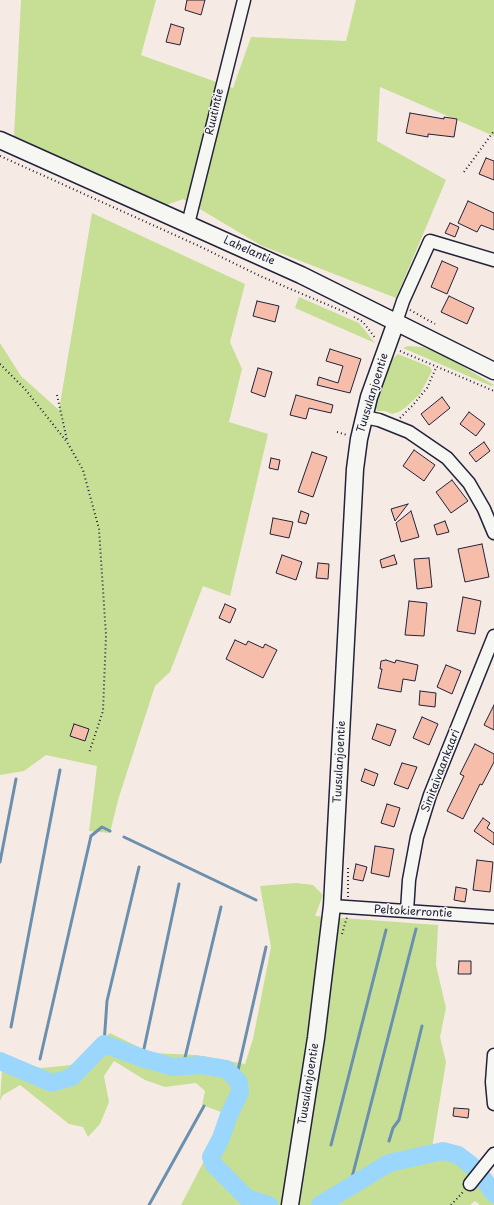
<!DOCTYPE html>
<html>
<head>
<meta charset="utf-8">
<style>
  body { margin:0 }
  canvas { display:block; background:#f6ebe4 }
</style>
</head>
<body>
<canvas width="494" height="1205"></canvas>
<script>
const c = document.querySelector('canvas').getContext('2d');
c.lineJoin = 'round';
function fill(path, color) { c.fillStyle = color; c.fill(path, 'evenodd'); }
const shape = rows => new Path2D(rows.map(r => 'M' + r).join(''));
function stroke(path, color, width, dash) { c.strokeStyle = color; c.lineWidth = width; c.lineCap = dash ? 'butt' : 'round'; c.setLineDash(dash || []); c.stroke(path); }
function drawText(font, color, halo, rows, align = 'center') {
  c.font = font + ' "Playpen Sans",sans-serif'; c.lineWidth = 3; c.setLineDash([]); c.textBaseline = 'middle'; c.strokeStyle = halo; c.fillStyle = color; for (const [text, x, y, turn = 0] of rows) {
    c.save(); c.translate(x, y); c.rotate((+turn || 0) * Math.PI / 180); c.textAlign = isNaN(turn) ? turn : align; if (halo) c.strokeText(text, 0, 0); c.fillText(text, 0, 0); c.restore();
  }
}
const green = shape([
  [21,0,156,0,141,55,233,88,251,37,346,41,356,0,494,0,494,136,380,87,377,141,446,180,396,298,262,246,183,199,164,206,14,136],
  [92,213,245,284,230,342,242,369,229,422,268,434,230,596,203,586,170,672,155,686,118,800,110,833,89,831,97,766,46,755,24,771,0,775,0,343,21,376,59,410],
  [299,297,359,323,375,343,295,308],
  [408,346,422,347,442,354,494,385,491,386,403,348],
  [398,354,430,367,432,371,420,394,406,407,399,412,392,414,385,411,377,411,373,403,392,359],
  [296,883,313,885,323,895,315,916,438,925,436,965,446,1008,440,1037,446,1062,432,1148,458,1156,471,1167,494,1191,494,1205,480,1205,475,1201,470,1205,181,1205,206,1157,224,1113,202,1105,205,1091,196,1083,165,1087,145,1080,114,1061,104,1076,109,1102,100,1124,88,1137,83,1127,69,1124,20,1085,3,1095,0,1101,2,1070,0,1069,0,1054,23,1065,42,1068,71,1065,110,1033,151,1053,197,1055,245,1064,253,1039,271,947,260,886]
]);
const stream = shape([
  [124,837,256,900],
  [0,862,16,779],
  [11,1027,60,770],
  [104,1044,107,1001,139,867],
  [142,1058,179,884],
  [40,1059,91,836,102,827,110,831],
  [183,1066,221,907],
  [236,1079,266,947],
  [389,1141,393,1128,399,1120,422,1026],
  [331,1145,386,930],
  [349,1189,416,929],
  [149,1205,204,1106]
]);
const river = shape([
  [0,1061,52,1083,72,1077,104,1044,142,1058,173,1067,201,1065,226,1069,239,1082,240,1092,229,1115,221,1138,211,1157,214,1165,247,1198,269,1205],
  [320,1205,389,1163,443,1151,458,1155,471,1165,485,1181,494,1194]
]);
const building = shape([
  [187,0,205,0,201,15,185,10,187,0],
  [171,24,184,28,180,45,166,42,171,24],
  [410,113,444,119,444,117,457,119,454,137,428,134,428,137,406,133,410,113],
  [486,158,494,161,494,180,479,174,486,158],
  [468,201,494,213,494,230,481,225,477,232,458,223,468,201],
  [450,223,459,227,455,237,445,233,450,223],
  [442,261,458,268,447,294,431,287,442,261],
  [449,296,474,308,467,324,441,312,449,296],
  [257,301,279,306,275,322,253,316,257,301],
  [330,349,361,359,350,393,317,385,319,377,338,383,343,366,326,361,330,349],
  [258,368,272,372,265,397,251,392,258,368],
  [296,395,333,405,331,413,309,408,306,419,290,415,296,395],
  [442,397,450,408,429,425,421,414,442,397],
  [469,412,485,424,476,436,460,424,469,412],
  [484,442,490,451,476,462,469,453,484,442],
  [414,450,435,465,424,481,403,466,414,450],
  [312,452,327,457,313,497,298,492,312,452],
  [271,458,280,460,278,470,269,468,271,458],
  [452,480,468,501,451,513,436,492,452,480],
  [408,504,395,521,391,509,408,504],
  [301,511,309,514,306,524,298,522,301,511],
  [411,511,419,537,401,542,396,523,411,511],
  [273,518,293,522,289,538,270,534,273,518],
  [445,521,449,532,437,535,434,525,445,521],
  [482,544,489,577,465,582,458,549,482,544],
  [282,555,302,562,296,580,276,573,282,555],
  [394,555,397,564,382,568,380,560,394,555],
  [429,558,432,587,417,589,414,559,429,558],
  [318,563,329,564,328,579,316,578,318,563],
  [463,597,481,601,475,634,457,631,463,597],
  [409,601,427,603,424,636,405,635,409,601],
  [225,604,236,609,230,623,219,618,225,604],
  [235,640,246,645,248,641,263,648,265,644,277,650,263,678,226,659,235,640],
  [386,660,395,663,396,660,418,665,415,681,403,679,401,692,378,688,382,669,380,669,381,661,386,660],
  [446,665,461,671,452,694,437,687,446,665],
  [420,691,436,693,435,707,419,705,420,691],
  [494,705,494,730,484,725,494,705],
  [422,717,438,724,429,745,413,738,422,717],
  [74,724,89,729,85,741,70,736,74,724],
  [377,724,396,730,390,746,372,739,377,724],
  [475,744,494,754,494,762,482,785,480,784,463,819,447,811,464,776,460,774,475,744],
  [402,763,417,767,408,789,394,784,402,763],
  [365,769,378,774,374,786,361,781,365,769],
  [387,804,400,808,394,827,381,823,387,804],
  [483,818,490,823,487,828,494,833,494,845,474,831,483,818],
  [375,846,394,849,389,877,371,873,375,846],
  [477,860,493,862,490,892,473,890,477,860],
  [356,864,367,867,363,881,353,879,356,864],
  [456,887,467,889,465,902,454,900,456,887],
  [459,961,471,961,471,974,458,974,459,961],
  [454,1108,469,1109,468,1118,453,1116,454,1108]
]);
const path = shape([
  [0,156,199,246,260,276,347,313],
  [464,172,494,131],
  [410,310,435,324],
  [354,317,363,322,376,339],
  [400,351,494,391],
  [0,364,25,389,67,442,83,470,99,529,106,635,103,711,89,753],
  [57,395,67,440],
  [400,418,413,405,427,388,436,368],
  [337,432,347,435],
  [348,897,348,865],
  [342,934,347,917],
  [451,1205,464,1191]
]);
const street = shape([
  [188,224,244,0],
  [396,322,403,301,430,241,494,260],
  [364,417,379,420,409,432,447,458,469,483,484,509,494,533],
  [332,906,494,917],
  [407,911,409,880,417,837,430,795,494,636],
  [494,1055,492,1082,494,1104],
  [470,1184,494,1154]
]);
const secondary = shape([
  [0,140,301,275,494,371],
  [290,1205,316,1038,332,906,355,469,359,439,369,397,396,322]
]);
const streetNames = [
  ["Ruutintie",215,112,-77],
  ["Lahelantie",249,251,24],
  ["Tuusulanjoentie",373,393,-73],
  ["Tuusulanjoentie",340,762,-87],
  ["Sinitaivaankaari",441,771,-69],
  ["Peltokierrontie",413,912,3],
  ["Tuusulanjoentie",309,1084,-81]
];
fill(green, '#c6df95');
stroke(stream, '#6b8faf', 3);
stroke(river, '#9bd7fc', 18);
fill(building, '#f6bdab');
stroke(building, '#22223b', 1);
stroke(street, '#22223b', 15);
stroke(secondary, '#22223b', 19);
stroke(path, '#22223b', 2, [1, 3]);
stroke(street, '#f6f6f2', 12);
stroke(secondary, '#f6f6f2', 16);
drawText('11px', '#22223b', '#f6f6f2', streetNames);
</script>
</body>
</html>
